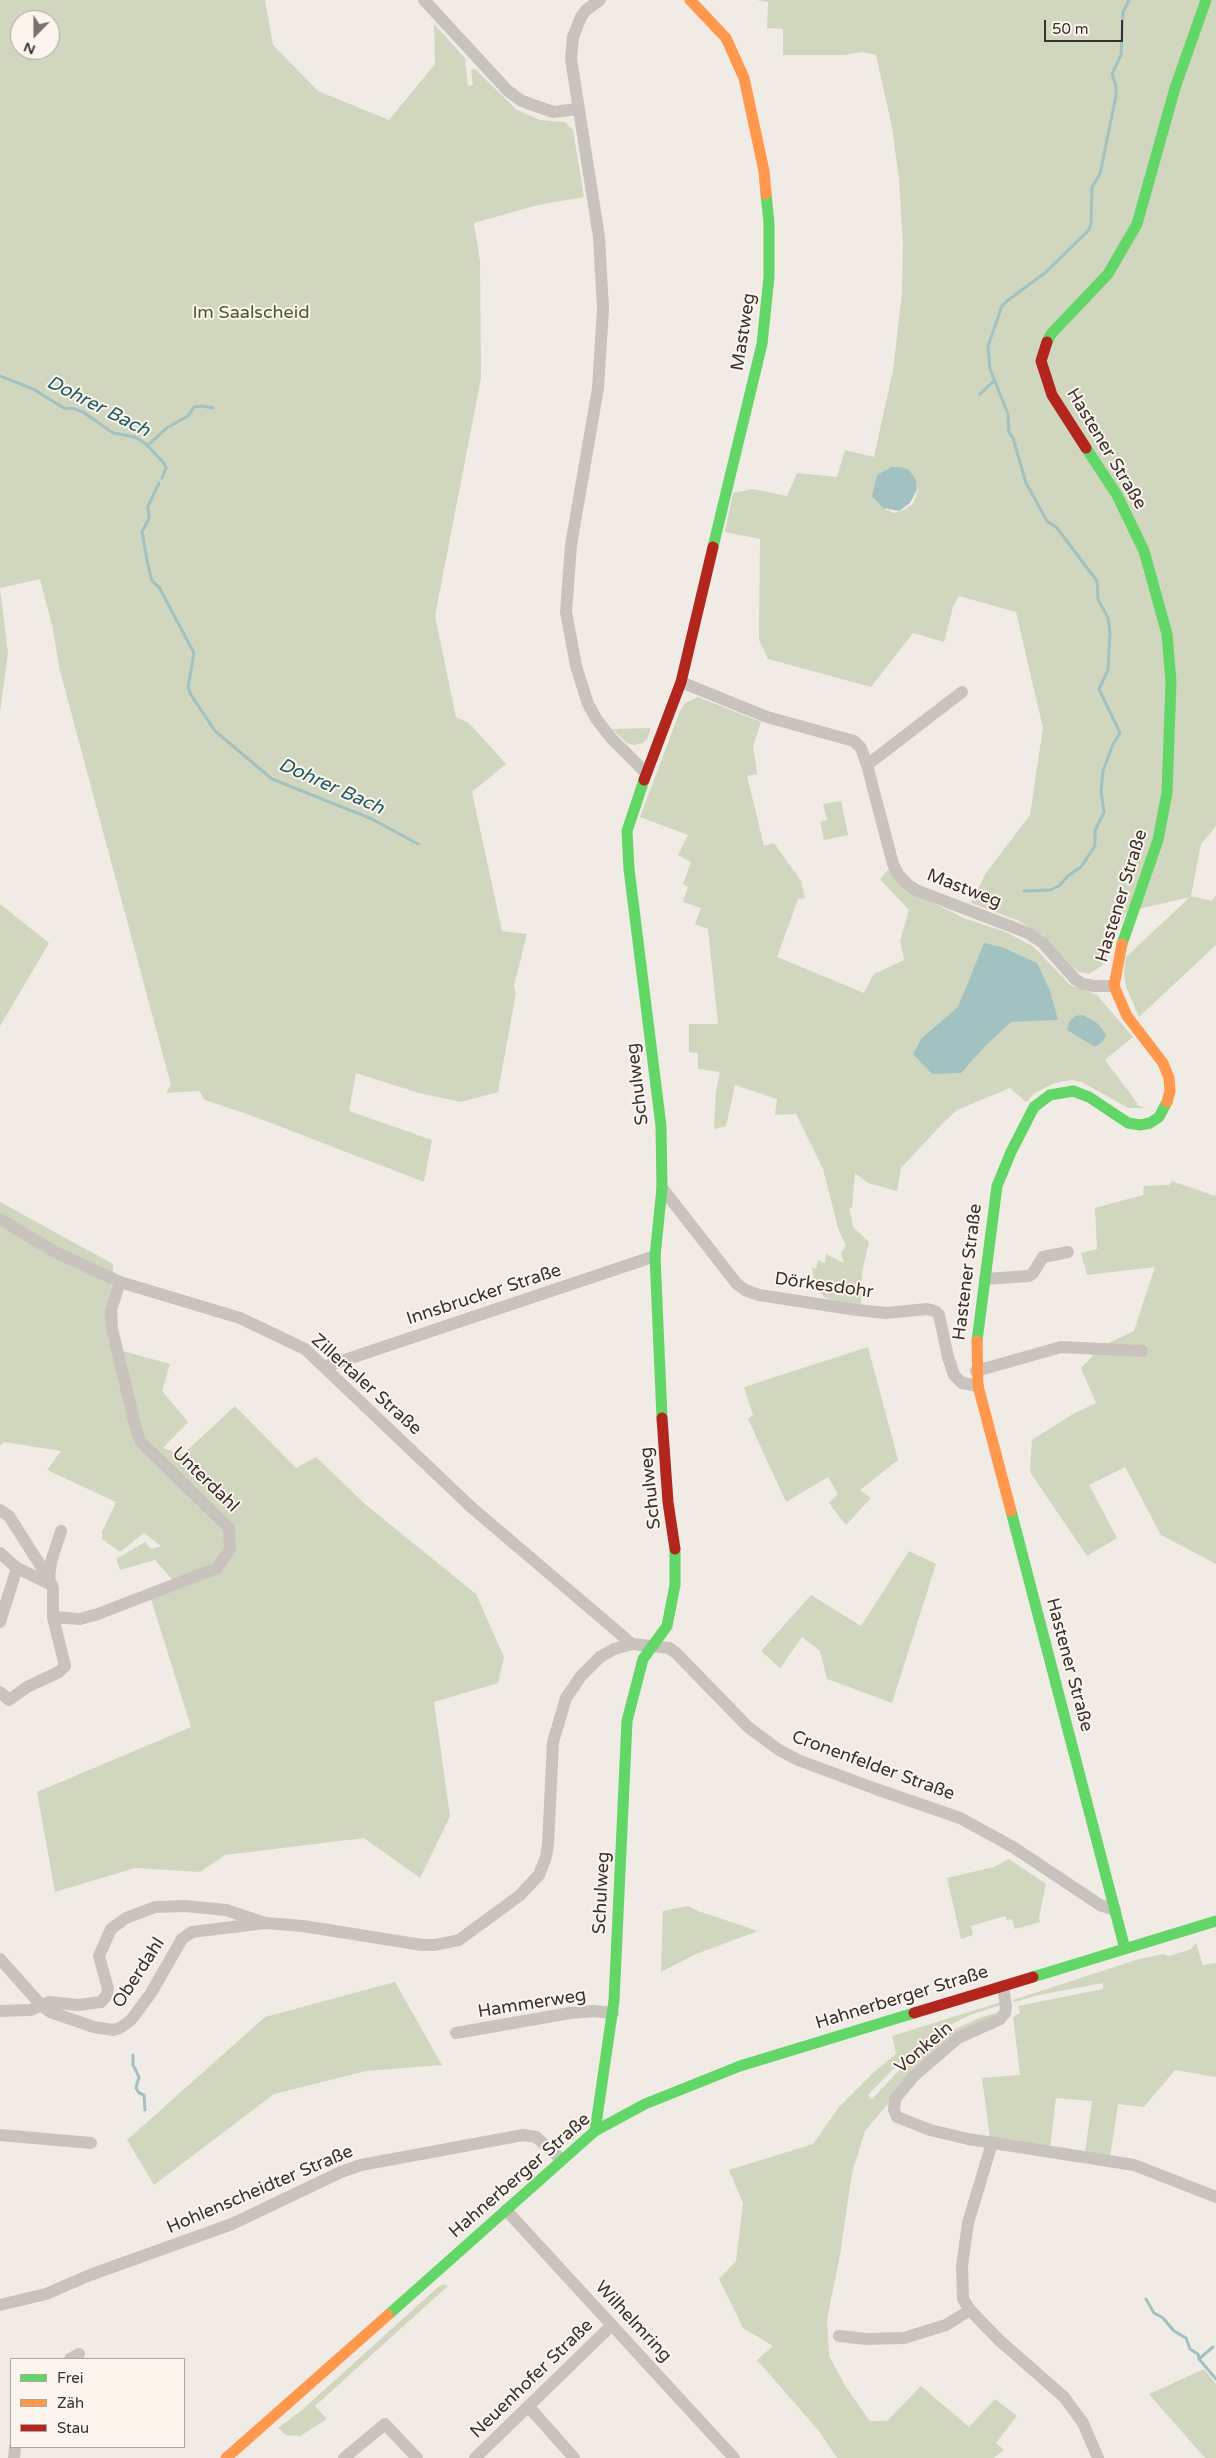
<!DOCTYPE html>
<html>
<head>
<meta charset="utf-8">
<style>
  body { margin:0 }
  #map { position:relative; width:1216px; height:2458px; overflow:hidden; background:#f0ebe5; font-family:"Varela Round",sans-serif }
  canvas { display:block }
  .legend { position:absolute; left:10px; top:2358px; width:175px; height:90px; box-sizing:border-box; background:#fbf5ee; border:1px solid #aea6a0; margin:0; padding:6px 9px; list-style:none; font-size:15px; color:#3b302b }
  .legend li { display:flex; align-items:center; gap:10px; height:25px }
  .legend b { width:25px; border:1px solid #aea6a0 }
  .north { position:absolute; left:10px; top:10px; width:50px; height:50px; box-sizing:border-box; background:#fbf5ee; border:1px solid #aea6a0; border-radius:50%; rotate:202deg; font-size:14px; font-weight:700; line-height:20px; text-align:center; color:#3b302b }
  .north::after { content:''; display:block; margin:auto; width:18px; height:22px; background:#7a716c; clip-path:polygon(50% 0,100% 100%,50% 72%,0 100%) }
  .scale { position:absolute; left:1044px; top:20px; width:79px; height:22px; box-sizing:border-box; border:2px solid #3b302b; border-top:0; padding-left:6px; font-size:15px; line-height:18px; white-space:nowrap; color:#3b302b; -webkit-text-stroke:4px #fbf5ee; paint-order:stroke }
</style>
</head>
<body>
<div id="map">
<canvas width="1216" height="2458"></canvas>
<ul class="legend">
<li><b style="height:6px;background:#63d668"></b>Frei</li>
<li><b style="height:6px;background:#ff974d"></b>Zäh</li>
<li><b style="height:6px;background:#b3261e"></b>Stau</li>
</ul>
<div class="north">N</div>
<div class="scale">50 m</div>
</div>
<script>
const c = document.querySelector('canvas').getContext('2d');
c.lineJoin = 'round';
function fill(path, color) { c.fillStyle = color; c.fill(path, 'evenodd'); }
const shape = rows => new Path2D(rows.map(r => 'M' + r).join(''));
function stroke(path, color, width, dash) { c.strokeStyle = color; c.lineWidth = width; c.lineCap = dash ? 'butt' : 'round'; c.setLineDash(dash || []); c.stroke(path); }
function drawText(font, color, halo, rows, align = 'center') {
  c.font = font + ' "Varela Round",sans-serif'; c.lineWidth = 4; c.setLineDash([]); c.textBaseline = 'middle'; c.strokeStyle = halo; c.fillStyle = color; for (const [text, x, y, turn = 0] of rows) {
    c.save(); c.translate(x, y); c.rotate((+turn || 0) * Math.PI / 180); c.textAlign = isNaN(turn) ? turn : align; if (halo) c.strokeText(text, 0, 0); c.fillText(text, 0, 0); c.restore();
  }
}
const green = shape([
  [0,0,265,0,273,45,318,91,389,120,435,64,434,24,465,58,468,86,473,85,471,70,475,69,517,110,540,120,565,122,573,130,584,197,538,205,474,223,480,261,481,378,435,616,456,717,469,723,506,764,472,792,502,931,527,934,514,986,516,993,498,1092,461,1102,419,1093,356,1073,349,1111,432,1140,424,1182,250,1115,205,1100,199,1091,166,1093,171,1085,60,671,52,625,40,579,0,588,8,653,0,712],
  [20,20,50,20,50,50,20,50],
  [756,0,1216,0,1216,826,1201,844,1191,896,1212,901,1216,895,1216,945,1139,1017,1126,987,1124,972,1126,957,1190,897,1126,912,1102,966,1088,974,1079,972,1073,967,1044,936,1019,921,971,903,986,873,1030,815,1043,728,1016,612,959,596,953,607,944,642,913,633,871,687,768,659,759,640,760,539,725,532,733,493,753,489,787,496,797,473,837,477,845,450,874,457,893,370,902,293,903,243,899,180,892,127,876,55,862,52,844,55,783,55,783,29,767,28,768,2],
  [894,467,907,470,915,479,918,490,913,504,904,510,894,513,885,509,886,469],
  [698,697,761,722,753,746,757,774,747,776,764,846,774,843,801,881,805,898,798,899,777,957,864,993,874,974,906,959,904,959,900,941,909,910,880,879,888,870,917,895,966,919,1006,932,1034,947,1070,985,1097,995,1133,1037,1105,1060,1138,1104,1136,1105,1146,1108,1128,1108,1082,1082,1072,1080,1055,1083,1035,1093,1026,1102,1010,1088,957,1110,944,1122,901,1168,897,1191,868,1183,855,1173,852,1208,849,1207,853,1227,869,1242,862,1272,861,1305,834,1301,824,1297,815,1287,812,1267,816,1269,818,1260,825,1263,826,1254,844,1263,841,1253,846,1246,838,1228,823,1169,796,1114,775,1115,777,1099,735,1085,726,1126,714,1129,716,1091,720,1072,698,1069,698,1053,689,1052,689,1024,718,1024,708,929,695,924,701,908,683,902,688,887,683,884,691,862,678,855,688,835,640,817,680,711,685,703],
  [651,728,647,739,643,743,634,745,627,743,612,729],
  [841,801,848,835,824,840,820,822,827,820,823,804],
  [0,904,49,943,0,1026],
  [1172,1181,1215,1196,1216,1193,1216,1564,1161,1535,1125,1467,1089,1485,1117,1538,1087,1556,1030,1472,1032,1440,1073,1414,1096,1403,1081,1368,1102,1346,1134,1331,1155,1267,1087,1275,1081,1253,1097,1249,1095,1208,1143,1195,1144,1186,1169,1185],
  [0,1202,113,1264,108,1342,119,1350,170,1364,162,1391,188,1422,163,1448,182,1455,235,1406,296,1468,316,1457,366,1505,476,1594,504,1657,498,1683,434,1702,450,1816,420,1878,364,1838,225,1855,200,1872,135,1868,55,1892,37,1792,191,1727,150,1596,172,1579,155,1560,120,1570,116,1559,145,1542,151,1549,161,1546,144,1533,120,1552,102,1539,102,1532,116,1502,47,1470,61,1451,4,1442,0,1446],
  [868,1347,898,1460,860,1490,871,1498,846,1525,829,1503,838,1494,828,1477,786,1502,748,1419,753,1415,744,1387],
  [909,1551,936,1564,892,1703,827,1679,820,1651,802,1637,780,1668,761,1651,811,1595,861,1626],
  [1009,1859,1046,1884,1039,1918,1040,1922,1015,1929,1012,1919,1007,1920,1005,1916,971,1926,973,1935,961,1939,947,1878,994,1867],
  [688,1906,698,1911,758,1931,696,1954,661,1972,663,1911],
  [1196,1943,1203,1965,1216,1963,1216,2077,1175,2070,1144,2107,1118,2104,1110,2158,1085,2154,1092,2101,1056,2098,1050,2149,990,2139,982,2078,1020,2075,1013,2017,1020,2013,1018,2006,1103,1989,1103,1983,1039,1995,1014,2002,1013,2000,1139,1959,1163,1954,1169,1956,1191,1949],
  [395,1982,442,2065,366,2071,274,2094,154,2185,127,2140,265,2017],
  [1001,2002,1001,2005,970,2015,944,2028,898,2064,868,2095,872,2099,905,2064,951,2031,979,2018,1000,2012,962,2033,892,2099,865,2131,852,2173,840,2255,827,2319,829,2356,846,2387,870,2421,887,2421,921,2386,969,2427,995,2399,1017,2416,996,2443,1004,2450,994,2458,837,2458,819,2431,757,2360,773,2346,743,2328,719,2279,736,2261,743,2203,729,2170,813,2144,839,2107,875,2071,896,2054,892,2036],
  [444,2284,448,2286,315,2406,327,2419,300,2436,286,2435,278,2428,302,2410,438,2287],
  [1204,2369,1216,2384,1216,2458,1205,2458,1149,2394]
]);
const water = shape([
  [891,467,900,467,909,470,916,480,917,490,910,503,899,511,883,508,872,496,877,475],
  [984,943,1002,947,1037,963,1050,991,1058,1020,1011,1022,987,1044,961,1073,932,1074,913,1054,922,1038,958,1007],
  [1083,1015,1097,1023,1106,1034,1103,1041,1095,1047,1067,1030,1069,1022,1075,1016]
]);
const stream = shape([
  [0,376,33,389,64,408,75,409,83,412,113,433,135,437,146,444,163,462,166,468,162,478],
  [980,394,994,381],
  [147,446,168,427,188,416,194,407,202,406,213,408],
  [159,483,148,506,149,518,142,532,148,565,152,581,159,587,194,653,188,687,191,695,215,731,272,779,372,819,418,844],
  [1024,891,1050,890,1059,886,1068,876,1081,867,1095,846,1095,831,1104,812,1101,791,1103,771,1113,744,1120,733,1099,689,1108,670,1110,633,1108,618,1098,599,1097,581,1057,528,1047,521,1026,483,1013,438,1009,433,1008,414,990,369,988,346,1002,306,1007,301,1046,272,1089,230,1091,224,1092,187,1100,174,1116,96,1116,86,1112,74,1121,55,1123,12,1129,0],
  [133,2055,133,2065,139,2077,136,2088,139,2093,144,2095,145,2110],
  [1146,2299,1154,2313,1163,2318,1174,2331,1186,2338,1190,2349,1198,2354,1199,2359,1216,2379],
  [1199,2359,1213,2347]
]);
const street = shape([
  [424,0,508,91,522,101,553,112,578,109],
  [600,0,586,10,581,17,573,37,571,59,599,237,603,309,598,388,571,545,566,612,576,666,588,704,597,720,612,739,646,773],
  [681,682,767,717,854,741,861,748,867,765,893,864,898,874,907,884,916,890,1028,933,1043,943,1075,979,1083,984,1094,986,1114,986],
  [867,765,962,692],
  [662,1188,737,1284,745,1290,759,1295,857,1310,886,1313,927,1309,935,1311,939,1315,948,1357,954,1375,962,1383,978,1386],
  [0,1219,55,1252,120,1282,240,1318,305,1349,471,1507,632,1644],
  [985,1279,1029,1276,1033,1273,1043,1257,1068,1252],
  [324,1367,655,1256],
  [976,1371,1061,1347,1142,1351],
  [0,1510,9,1516,49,1579],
  [0,1553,17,1568,52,1585],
  [53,1617,80,1619,98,1614,217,1568,230,1549,229,1528,141,1442,136,1429,112,1329,111,1310,120,1282],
  [0,1622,17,1568],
  [0,1692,9,1700,27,1687,59,1672,65,1666,53,1617,53,1588,49,1579,51,1562,61,1531],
  [0,1959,42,2006,50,2012,94,2027,113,2030,120,2028,131,2020,151,1993,182,1939,192,1932,265,1923,303,1926,422,1945,435,1945,459,1940,519,1896,539,1875,546,1857,548,1844,553,1742,566,1698,581,1676,600,1657,614,1649,632,1644,669,1648,676,1653,748,1727,779,1750,798,1760,876,1789,960,1818,1013,1847,1100,1905,1115,1910],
  [1003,1986,1006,2007,1005,2013,1000,2019,958,2038,914,2076,895,2099,894,2110,897,2117,930,2130,968,2139,1134,2165,1216,2197],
  [0,2011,31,2010,49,2002,78,2005,101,2002,107,1995,108,1989,99,1956,111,1929,126,1918,155,1907,185,1906,226,1910,265,1923],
  [456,2033,570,2013,594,2011,613,2013],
  [0,2135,91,2143],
  [992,2143,968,2223,962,2266,963,2299,970,2310,999,2340,1064,2397,1083,2423,1098,2458],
  [506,2210,734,2458],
  [0,2305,46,2294,90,2275,232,2224,341,2172,361,2165,523,2135,536,2137,561,2159],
  [839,2336,866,2339,904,2338,946,2325,970,2310],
  [70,2359,79,2354],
  [529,2407,574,2458],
  [14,2458,15,2447],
  [344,2458,385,2424,417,2458],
  [475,2458,612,2325]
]);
const fast = shape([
  [1047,342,1051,334,1108,274,1137,224,1175,88,1206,0],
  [1086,448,1117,495,1144,551,1167,634,1171,682,1167,793,1158,840,1122,944],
  [713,547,762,344,769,277,769,223,766,194],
  [644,780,627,831,629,869,661,1126,662,1188,655,1256,662,1418],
  [977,1341,997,1186,1011,1152,1034,1107,1050,1095,1073,1091,1089,1097,1128,1123,1140,1125,1150,1123,1159,1117,1167,1102],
  [1011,1511,1125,1949],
  [1033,1977,1216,1921],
  [595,2131,614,2001,627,1721,643,1659,667,1626,675,1585,675,1549],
  [388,2315,595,2131,645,2104,740,2066,914,2013]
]);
const slow = shape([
  [690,0,726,38,744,78,764,171,766,194],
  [1122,944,1114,986,1127,1016,1163,1063,1169,1078,1170,1091,1167,1102],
  [977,1341,978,1386,1011,1511],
  [226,2458,388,2315]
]);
const jam = shape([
  [1047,342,1041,361,1052,395,1086,448],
  [644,780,681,682,713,547],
  [662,1418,668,1502,675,1549],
  [914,2013,1033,1977]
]);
const parkNames = [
  ["Im Saalscheid",251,313]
];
const streetNames = [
  ["Mastweg",744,332,-81],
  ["Hastener Straße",1106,449,59],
  ["Mastweg",964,889,21],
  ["Hastener Straße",1122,896,-73],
  ["Schulweg",638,1084,-97],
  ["Hastener Straße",968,1272,-83],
  ["Dörkesdohr",824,1286,8],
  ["Innsbrucker Straße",484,1295,-18],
  ["Zillertaler Straße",366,1385,42],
  ["Unterdahl",205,1480,44],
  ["Schulweg",651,1488,-96],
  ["Hastener Straße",1069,1665,75],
  ["Cronenfelder Straße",873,1766,20],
  ["Schulweg",602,1893,-87],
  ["Oberdahl",139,1973,-57],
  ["Hahnerberger Straße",902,1998,-17],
  ["Hammerweg",532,2004,-9],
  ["Vonkeln",924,2048,-40],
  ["Hahnerberger Straße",520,2176,-41],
  ["Hohlenscheidter Straße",260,2190,-23],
  ["Wilhelmring",633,2322,47],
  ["Neuenhofer Straße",532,2379,-44]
];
const waterNames = [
  ["Dohrer Bach",98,407,27],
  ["Dohrer Bach",331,787,24]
];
fill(green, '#d1d6bf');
fill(water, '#a1c2c1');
stroke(stream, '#a1c2c1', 3);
stroke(street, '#c9c3be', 12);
stroke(fast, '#63d668', 11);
stroke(slow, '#ff974d', 11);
stroke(jam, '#b3261e', 11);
drawText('18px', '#4a5a2e', '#fbf5ee', parkNames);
drawText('18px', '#3b302b', '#fbf5ee', streetNames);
drawText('italic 19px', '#1f5a5e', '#fbf5ee', waterNames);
</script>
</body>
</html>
